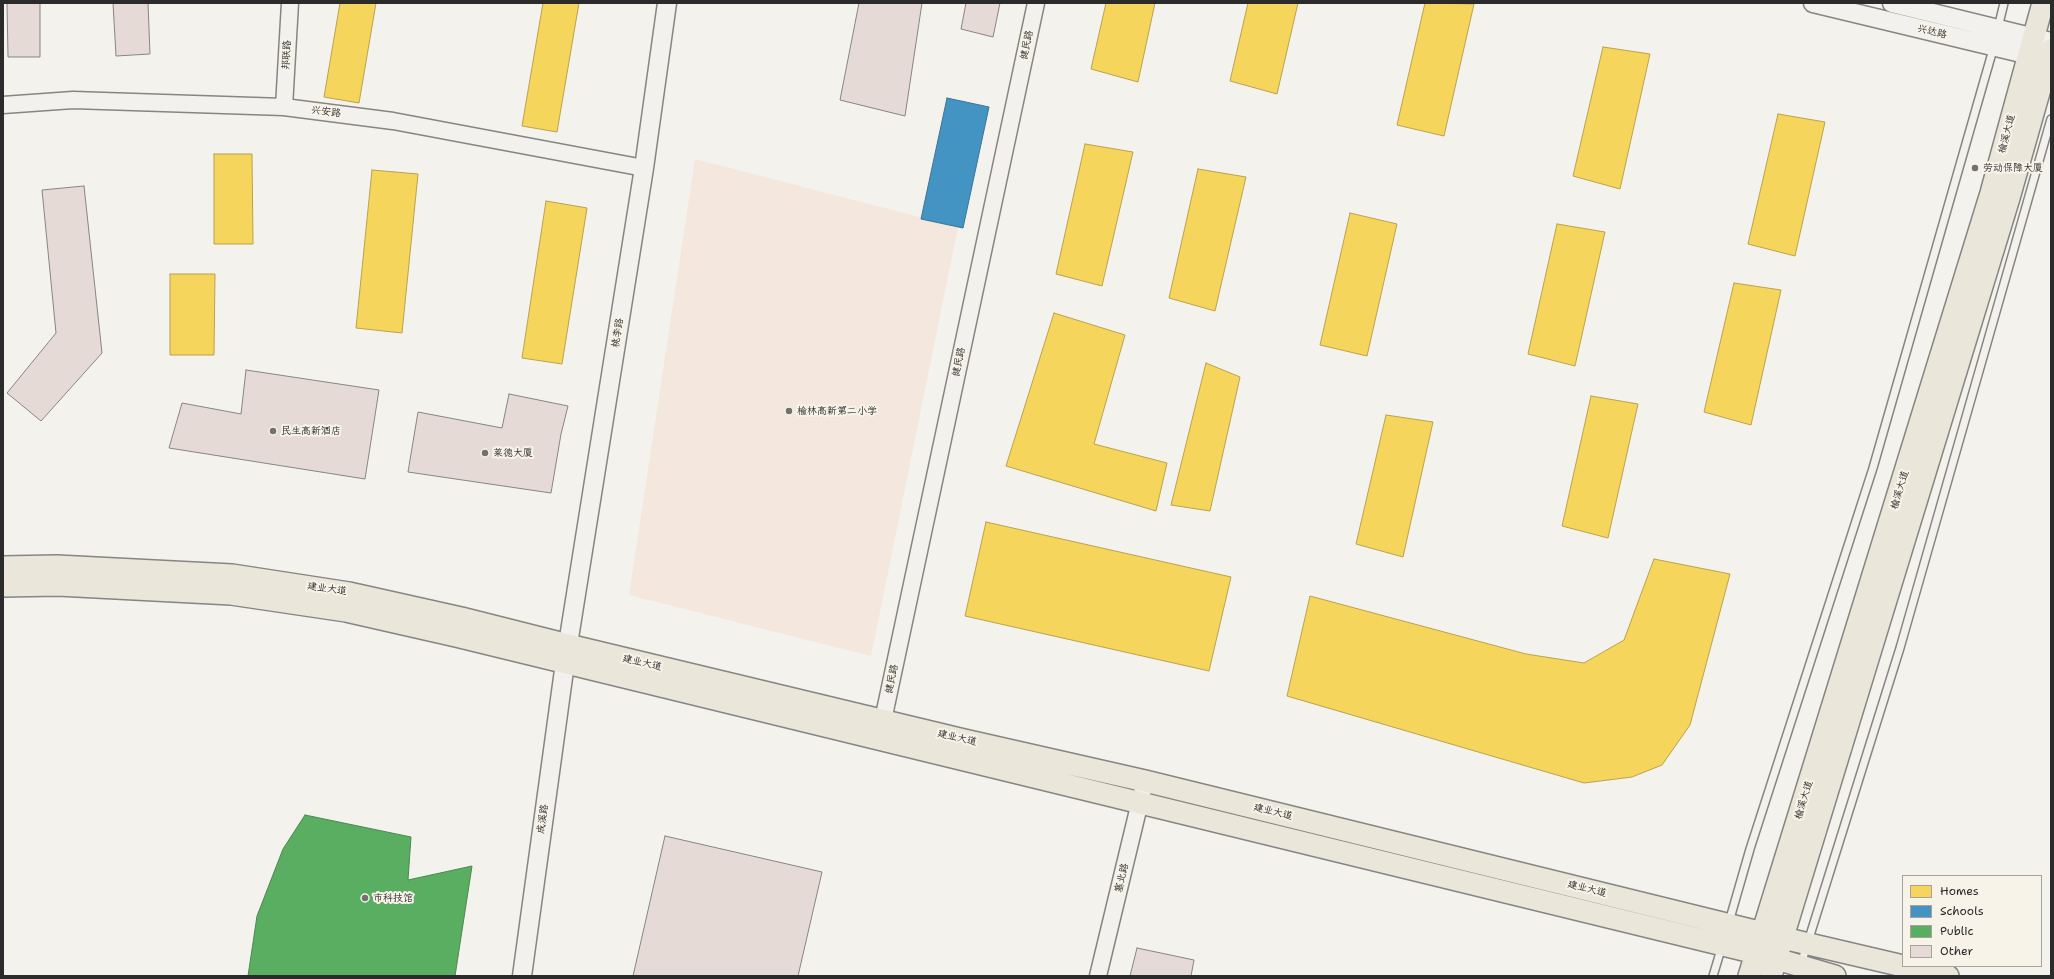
<!DOCTYPE html>
<html>
<head>
<meta charset="utf-8">
<style>
  body { margin:0 }
  #map { position:relative; width:2054px; height:979px; overflow:hidden; background:#f4f2ec; font-family:"Shantell Sans",sans-serif }
  canvas { display:block }
  .frame { position:absolute; inset:0; border:4px solid #2b2b2b; pointer-events:none }
  .legend { position:absolute; left:1902px; top:875px; width:140px; height:92px; box-sizing:border-box; background:#f7f3e8; border:1px solid #a5a39c; margin:0; padding:5px 7px; list-style:none; font-size:12px; color:#2b2b2b }
  .legend li { display:flex; align-items:center; gap:8px; height:20px }
  .legend b { width:20px; border:1px solid #a5a39c }
</style>
</head>
<body>
<div id="map">
<canvas width="2054" height="979"></canvas>
<div class="frame"></div>
<ul class="legend">
<li><b style="height:11px;background:#f6d55c"></b>Homes</li>
<li><b style="height:11px;background:#4393c3"></b>Schools</li>
<li><b style="height:11px;background:#5aae61"></b>Public</li>
<li><b style="height:11px;background:#e5dad6"></b>Other</li>
</ul>
</div>
<script>
const c = document.querySelector('canvas').getContext('2d');
c.lineJoin = 'round';
function fill(path, color) { c.fillStyle = color; c.fill(path, 'evenodd'); }
const shape = rows => new Path2D(rows.map(r => 'M' + r).join(''));
function stroke(path, color, width, dash) { c.strokeStyle = color; c.lineWidth = width; c.lineCap = dash ? 'butt' : 'round'; c.setLineDash(dash || []); c.stroke(path); }
function drawText(font, color, halo, rows, align = 'center') {
  c.font = font + ' "Shantell Sans","LXGW WenKai TC",sans-serif'; c.lineWidth = 4; c.setLineDash([]); c.textBaseline = 'middle'; c.strokeStyle = halo; c.fillStyle = color; for (const [text, x, y, turn = 0] of rows) {
    c.save(); c.translate(x, y); c.rotate((+turn || 0) * Math.PI / 180); c.textAlign = isNaN(turn) ? turn : align; if (halo) c.strokeText(text, 0, 0); c.fillText(text, 0, 0); c.restore();
  }
}
const built = shape([
  [695,159,958,227,871,656,629,595]
]);
const homes = shape([
  [340,3,376,3,359,103,324,97,340,3],
  [543,3,579,3,557,132,522,126,543,3],
  [1106,3,1155,3,1138,82,1091,69,1106,3],
  [1248,3,1298,3,1277,94,1230,81,1248,3],
  [1425,3,1474,4,1444,136,1397,125,1425,3],
  [1603,47,1650,54,1620,189,1573,176,1603,47],
  [1778,114,1825,122,1795,256,1748,244,1778,114],
  [1085,144,1133,152,1102,286,1056,274,1085,144],
  [214,154,252,154,253,244,214,244,214,154],
  [1198,169,1246,177,1215,311,1169,298,1198,169],
  [372,170,418,174,402,333,356,328,372,170],
  [546,201,587,208,562,364,522,358,546,201],
  [1350,213,1397,224,1367,356,1320,345,1350,213],
  [1557,224,1605,232,1575,366,1528,354,1557,224],
  [170,274,215,274,214,355,170,355,170,274],
  [1734,283,1781,290,1751,425,1704,412,1734,283],
  [1054,313,1125,335,1094,444,1167,463,1156,511,1006,466,1054,313],
  [1206,363,1240,377,1210,511,1171,505,1206,363],
  [1591,396,1638,404,1608,538,1562,526,1591,396],
  [1386,415,1433,422,1403,557,1356,544,1386,415],
  [986,522,1231,577,1209,671,965,616,986,522],
  [1654,559,1730,574,1690,725,1662,765,1632,777,1584,783,1287,696,1310,596,1526,654,1584,663,1624,640,1654,559]
]);
const schools = shape([
  [947,98,989,107,963,228,921,219,947,98]
]);
const public = shape([
  [305,815,411,837,408,880,472,866,455,976,248,976,257,916,283,849,305,815]
]);
const building = shape([
  [7,3,40,3,40,57,8,57,7,3],
  [113,3,148,3,150,54,116,56,113,3],
  [859,3,922,3,905,116,840,100,859,3],
  [966,3,1000,3,993,37,961,29,966,3],
  [84,186,102,353,41,421,7,393,56,333,42,190,84,186],
  [246,370,379,390,365,479,169,448,182,403,241,414,246,370],
  [509,394,568,406,561,434,551,493,408,472,418,412,502,428,509,394],
  [665,836,822,872,798,976,633,976,665,836],
  [1137,948,1194,960,1191,976,1130,976,1137,948]
]);
const service = shape([
  [1998,28,2004,3],
  [1729,922,1750,849,1873,468,1994,46],
  [1801,964,1900,648,2051,119],
  [1713,976,1722,946]
]);
const tertiary = shape([
  [3,105,73,100,284,107,393,121,644,168],
  [284,107,290,3],
  [883,720,1036,3],
  [1098,976,1145,781]
]);
const secondary = shape([
  [1813,3,2042,58],
  [1892,3,2051,42],
  [522,976,565,663,644,168,667,3]
]);
const primary = shape([
  [3,567,57,566,232,575,349,593,461,618,568,645,964,740,1145,781,1783,938,1903,966],
  [3,586,58,585,231,594,346,611,456,636,1756,953,1835,976],
  [1905,966,1948,976],
  [1749,976,1991,193,2043,3],
  [1771,976,2009,198,2051,50]
]);
const markers = [
  [1975,168,4,"#71716f"],
  [789,411,4,"#71716f"],
  [273,431,4,"#71716f"],
  [485,453,4,"#71716f"],
  [365,898,4,"#71716f"]
];
const streetNames = [
  ["兴达路",1932,32,14],
  ["健民路",1027,45,-78],
  ["邦联路",287,55,-87],
  ["兴安路",326,112,7],
  ["榆溪大道",2007,134,-75],
  ["桃李路",618,333,-81],
  ["健民路",959,362,-78],
  ["榆溪大道",1900,490,-73],
  ["建业大道",327,589,8],
  ["建业大道",642,663,13],
  ["健民路",892,679,-78],
  ["建业大道",957,738,13],
  ["榆溪大道",1804,800,-73],
  ["建业大道",1273,812,14],
  ["成溪路",543,819,-82],
  ["塞北路",1122,878,-76],
  ["建业大道",1587,889,14]
];
const poiNames = [
  ["劳动保障大厦",1983,168],
  ["榆林高新第二小学",797,411],
  ["民生高新酒店",281,431],
  ["莱德大厦",493,453],
  ["市科技馆",373,898]
];
fill(built, '#f3e7de');
fill(homes, '#f6d55c');
stroke(homes, '#b9a24d', 1);
fill(schools, '#4393c3');
stroke(schools, '#3c7495', 1);
fill(public, '#5aae61');
stroke(public, '#4c8751', 1);
fill(building, '#e5dad6');
stroke(building, '#858582', 1);
stroke(service, '#858582', 10);
stroke(tertiary, '#858582', 19);
stroke(secondary, '#858582', 21);
stroke(primary, '#858582', 24);
stroke(service, '#f2f1ed', 7);
stroke(tertiary, '#f2f1ed', 16);
stroke(secondary, '#f2f1ed', 18);
stroke(primary, '#ebe6da', 21);
for (const [x, y, r, color] of markers) { const dot = new Path2D(); dot.arc(x, y, r, 0, 2 * Math.PI); c.fillStyle = color; c.fill(dot); stroke(dot, '#f7f3e8', 1.5); }
drawText('10px', '#2b2b2b', '#f7f3e8', streetNames);
drawText('10px', '#2b2b2b', '#f7f3e8', poiNames, 'left');
</script>
</body>
</html>
